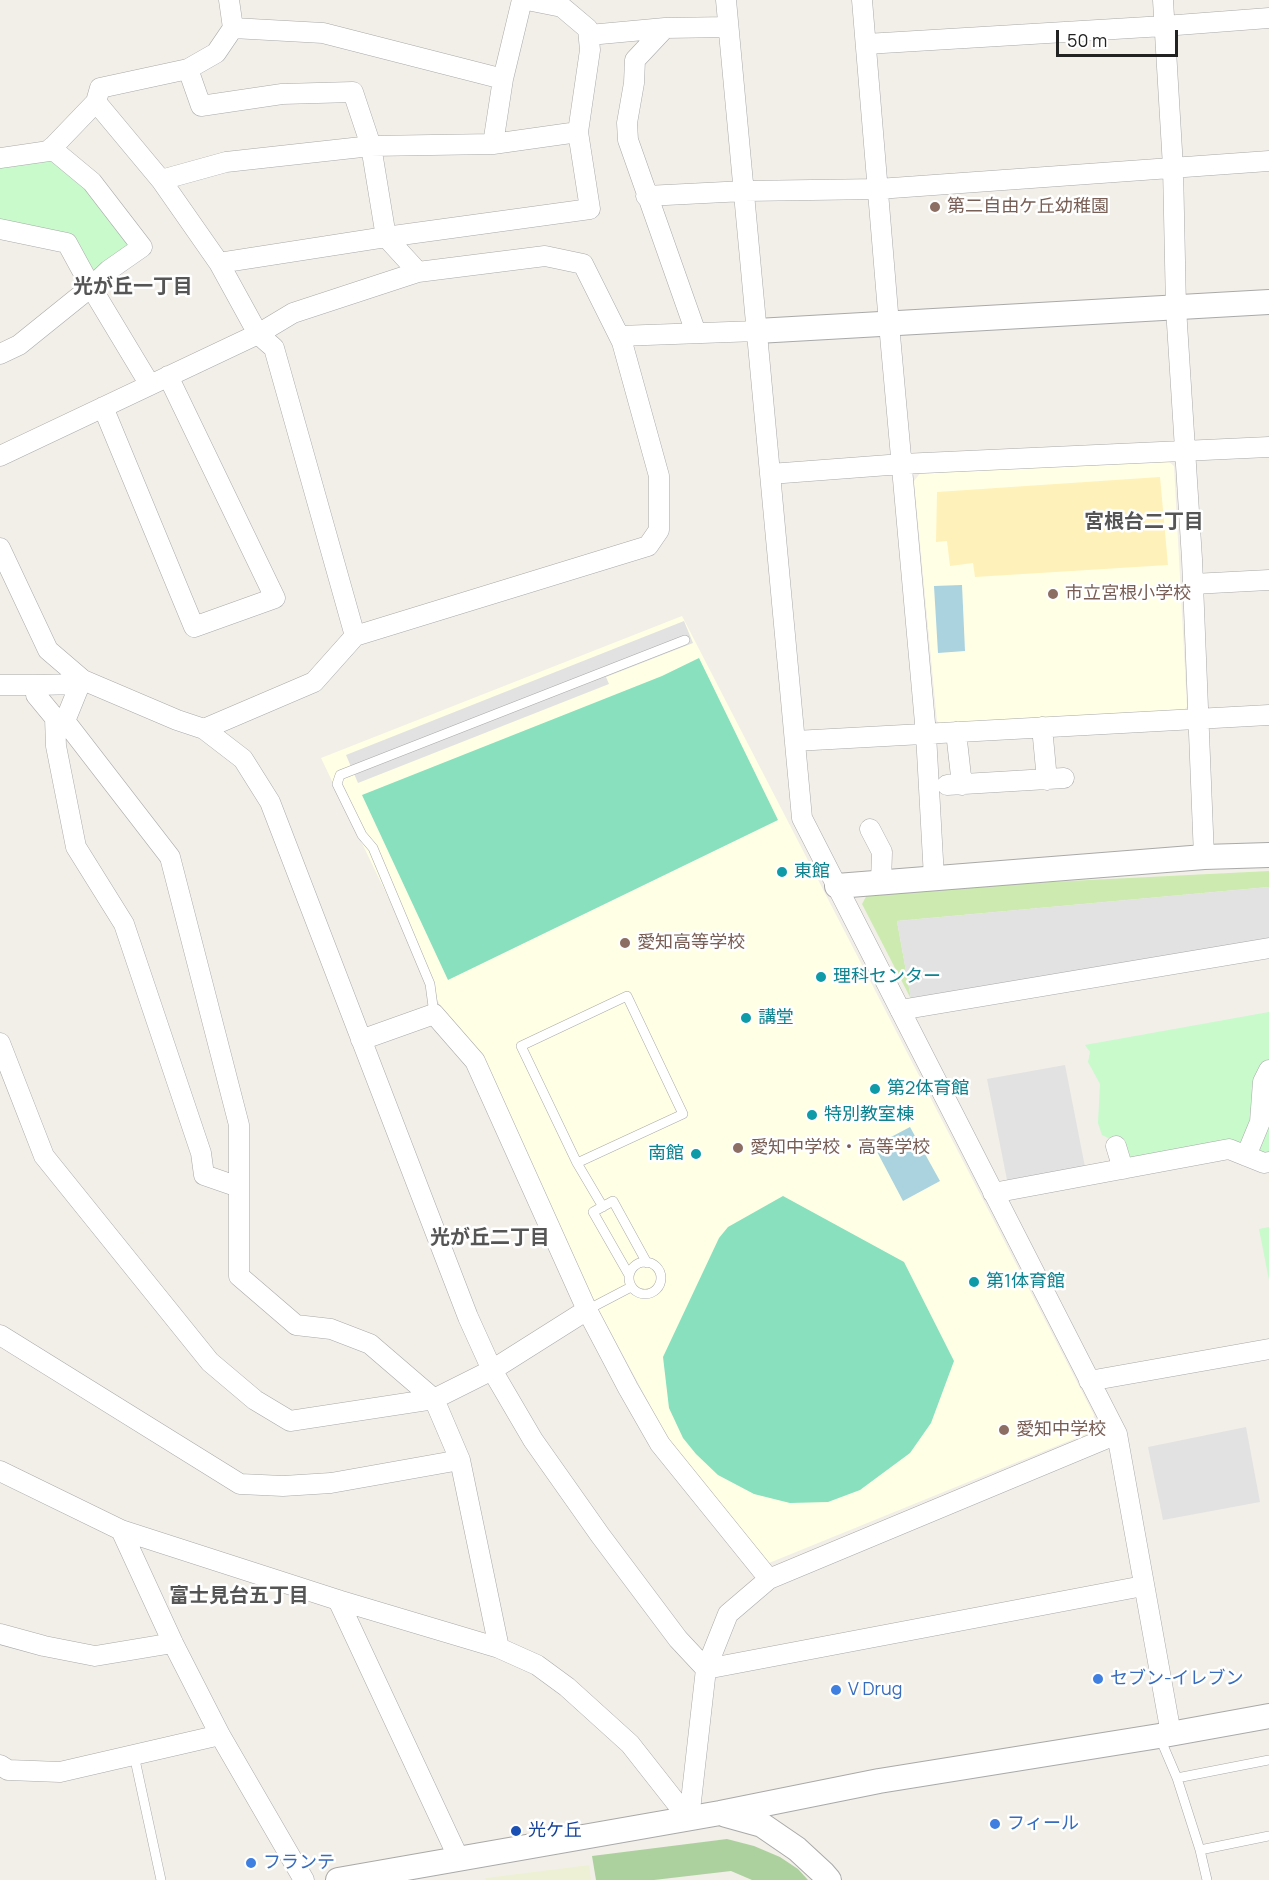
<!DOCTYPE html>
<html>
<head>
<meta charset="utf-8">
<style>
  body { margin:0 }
  #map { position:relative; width:1269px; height:1880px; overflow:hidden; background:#f2efe9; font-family:Manrope,sans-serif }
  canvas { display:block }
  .scale { position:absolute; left:1056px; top:30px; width:122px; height:27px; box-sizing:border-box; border:3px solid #222; border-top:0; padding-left:8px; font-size:18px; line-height:21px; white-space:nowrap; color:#222; -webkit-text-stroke:4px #fff; paint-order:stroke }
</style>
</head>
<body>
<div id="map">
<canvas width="1269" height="1880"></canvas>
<div class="scale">50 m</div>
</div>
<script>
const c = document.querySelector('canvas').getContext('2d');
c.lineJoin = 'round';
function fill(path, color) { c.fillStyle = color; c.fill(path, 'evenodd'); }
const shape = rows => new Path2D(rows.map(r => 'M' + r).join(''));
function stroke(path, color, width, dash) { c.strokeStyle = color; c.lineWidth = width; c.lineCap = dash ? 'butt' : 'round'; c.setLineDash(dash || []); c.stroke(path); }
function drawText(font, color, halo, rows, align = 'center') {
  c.font = font + ' Manrope,"Noto Sans JP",sans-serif'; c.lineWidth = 5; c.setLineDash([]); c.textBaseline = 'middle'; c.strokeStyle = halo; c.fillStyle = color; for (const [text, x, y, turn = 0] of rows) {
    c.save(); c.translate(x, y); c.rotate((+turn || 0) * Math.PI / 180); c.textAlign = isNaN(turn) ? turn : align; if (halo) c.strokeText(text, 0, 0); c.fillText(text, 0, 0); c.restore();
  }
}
const education = shape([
  [1168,461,1174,466,1187,707,1181,712,946,727,937,721,914,481,921,472],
  [682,616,1094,1415,1091,1432,769,1563,671,1444,568,1253,473,1043,449,1024,321,758]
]);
const farmland = shape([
  [589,1865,591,1880,486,1880,485,1878]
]);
const grass = shape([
  [1269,871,1269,887,897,921,911,999,862,904,869,891]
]);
const forest = shape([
  [727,1839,754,1846,780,1857,798,1869,808,1880,752,1880,731,1871,654,1880,596,1880,592,1856]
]);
const sand = shape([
  [1160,477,1168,565,975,577,973,563,950,566,947,541,936,542,937,492]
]);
const park = shape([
  [47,148,133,241,99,272,89,269,71,235,0,221,0,160],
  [1269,1012,1269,1153,1126,1160,1114,1141,1102,1135,1098,1123,1100,1084,1088,1062,1090,1052,1085,1045],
  [1269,1227,1269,1280,1259,1229]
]);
const pitch = shape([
  [699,658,778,820,448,980,362,795,662,676],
  [783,1196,904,1262,954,1361,931,1423,910,1453,860,1490,828,1502,790,1503,754,1494,718,1475,696,1454,683,1438,669,1408,663,1357,719,1238,728,1227]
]);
const parking = shape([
  [684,621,693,643,606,677,609,684,358,783,346,755],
  [1269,887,1269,940,911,999,897,921],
  [1065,1065,1085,1167,1007,1180,987,1079],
  [1246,1427,1260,1502,1163,1520,1148,1447]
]);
const water = shape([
  [962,585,965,651,938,653,934,586],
  [910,1127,940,1181,903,1201,874,1146]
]);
const service = shape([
  [627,996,683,1114,577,1163,521,1046,627,996],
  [434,1014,430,984,373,848,362,835,337,784,340,775,685,640],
  [577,1163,603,1207],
  '629 1278a16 16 0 1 1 32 0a16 16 0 1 1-32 0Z',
  [629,1275,593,1212,613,1201,647,1263],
  [587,1310,631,1287],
  [1160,1738,1177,1778,1200,1850,1207,1880],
  [134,1755,161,1880],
  [1177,1778,1269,1760],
  [1200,1850,1269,1836]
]);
const minor = shape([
  [726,0,802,818,1117,1434,1171,1734],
  [862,0,889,324,926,734,934,878],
  [1163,0,1173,167,1176,308,1192,559,1204,857],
  [233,28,323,33,503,79],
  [665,28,635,60,634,83,627,123,628,140,696,333],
  [589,35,665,28,728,27],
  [866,44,1164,26,1269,18],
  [188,69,201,106,282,94,353,92,371,146,386,237,418,272],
  [493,144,503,79,522,0],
  [0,158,49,151,96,102,100,88,188,69,216,53,233,28,229,0],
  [161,180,226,162,371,146,493,144,578,132],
  [646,196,745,191,878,189,1269,161],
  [0,229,67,243,91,287,150,385],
  [219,263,386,237,590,209,578,132,590,50,588,29,562,7,527,0],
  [619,336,757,331],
  [0,354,19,345,91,287,109,270,142,247,92,182,51,148],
  [103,407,194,627,275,598,168,376],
  [0,456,258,334,219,263,161,180,96,102],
  [770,474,902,464,1269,447],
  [0,548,48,650,83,680,177,720,204,729,243,759,270,802,468,1317,492,1370,533,1440,600,1535,678,1639,706,1669,1143,1586],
  [1193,584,1269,580],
  [0,685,36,685,80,684,65,721,55,718,36,695,36,685],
  [55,718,56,746,76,847,124,924,201,1153,204,1175,230,1184,239,1183],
  [65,721,170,857,239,1125,239,1276,296,1325,331,1329,370,1344,434,1399,460,1460,499,1648],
  [1042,727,1047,780],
  [204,729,314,682,355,636,274,348,258,334,293,313,418,272,545,256,583,264,622,342,659,476,659,530,648,546,355,636],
  [956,732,962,785],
  [795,741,1269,715],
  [947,785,1064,778],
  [870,829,882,852,881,883],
  [900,1010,1269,948],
  [361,1040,434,1014,475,1061,587,1310,628,1388,660,1444,769,1579],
  [0,1043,44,1156,210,1362,255,1400,290,1421,434,1399,492,1370,587,1310],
  [1116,1146,1123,1169],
  [1246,1156,1260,1122,1263,1082,1269,1070],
  [993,1193,1229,1149,1264,1163,1269,1162],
  [0,1335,240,1484,283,1486,331,1483,460,1460],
  [1089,1381,1269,1349],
  [0,1471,121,1530,338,1600,499,1648,537,1665,567,1687,630,1744,689,1819],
  [121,1530,173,1643,220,1735,304,1880],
  [338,1600,459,1859],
  [0,1634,44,1646,95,1656,173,1643],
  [0,1765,8,1770,60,1772,220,1735],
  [689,1819,706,1669,728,1614,769,1579,1117,1434]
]);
const tertiary = shape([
  [757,331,1269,302],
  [837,886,1204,857,1269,855],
  [726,1815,762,1825,797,1849,823,1873,829,1880],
  [338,1880,720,1813,879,1781,1159,1736,1269,1716]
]);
const markers = [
  [935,207,6,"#8d6e63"],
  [1053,594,6,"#8d6e63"],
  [782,872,6,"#0f9aa8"],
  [625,943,6,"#8d6e63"],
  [821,977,6,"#0f9aa8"],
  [746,1018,6,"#0f9aa8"],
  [875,1089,6,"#0f9aa8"],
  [812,1115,6,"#0f9aa8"],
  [738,1148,6,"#8d6e63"],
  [696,1154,6,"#0f9aa8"],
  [974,1282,6,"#0f9aa8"],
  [1004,1430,6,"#8d6e63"],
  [1098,1679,6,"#3f7fe0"],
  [836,1690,6,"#3f7fe0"],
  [995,1824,6,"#3f7fe0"],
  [516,1831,6,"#1a4fb4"],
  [251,1863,6,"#3f7fe0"]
];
const educationNames = [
  ["第二自由ケ丘幼稚園",947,207],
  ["市立宮根小学校",1065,594],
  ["愛知高等学校",637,943],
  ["愛知中学校・高等学校",750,1148],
  ["愛知中学校",1016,1430]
];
const cultureNames = [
  ["東館",794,872],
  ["理科センター",833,977],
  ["講堂",758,1018],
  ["第2体育館",887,1089],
  ["特別教室棟",824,1115],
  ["南館",684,1154,"right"],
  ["第1体育館",986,1282]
];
const shopNames = [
  ["セブン-イレブン",1110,1679],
  ["V Drug",848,1690],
  ["フィール",1007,1824],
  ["フランテ",263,1863]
];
const transitNames = [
  ["光ケ丘",528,1831]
];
const neighbourhoodNames = [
  ["光が丘一丁目",133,287],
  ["宮根台二丁目",1144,522],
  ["光が丘二丁目",490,1238],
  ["富士見台五丁目",239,1596]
];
fill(education, '#ffffe5');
fill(farmland, '#eef0d5');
fill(grass, '#cdebb0');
fill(forest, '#add19e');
fill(sand, '#fff1ba');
fill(park, '#c8facc');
fill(pitch, '#88e0be');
fill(parking, '#e2e2e2');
fill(water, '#aad3df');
stroke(service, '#a9a9a9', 10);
stroke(minor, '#a9a9a9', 21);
stroke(tertiary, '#a9a9a9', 26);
stroke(service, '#fff', 9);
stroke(minor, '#fff', 20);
stroke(tertiary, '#fff', 24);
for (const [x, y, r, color] of markers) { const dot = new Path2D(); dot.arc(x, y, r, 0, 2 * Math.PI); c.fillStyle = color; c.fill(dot); stroke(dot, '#fff', 2); }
drawText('18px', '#785e54', '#fff', educationNames, 'left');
drawText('18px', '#0d838f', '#fff', cultureNames, 'left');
drawText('18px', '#366cbe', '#fff', shopNames, 'left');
drawText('18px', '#164399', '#fff', transitNames, 'left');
drawText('bold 20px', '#555', '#fff', neighbourhoodNames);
</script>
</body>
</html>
